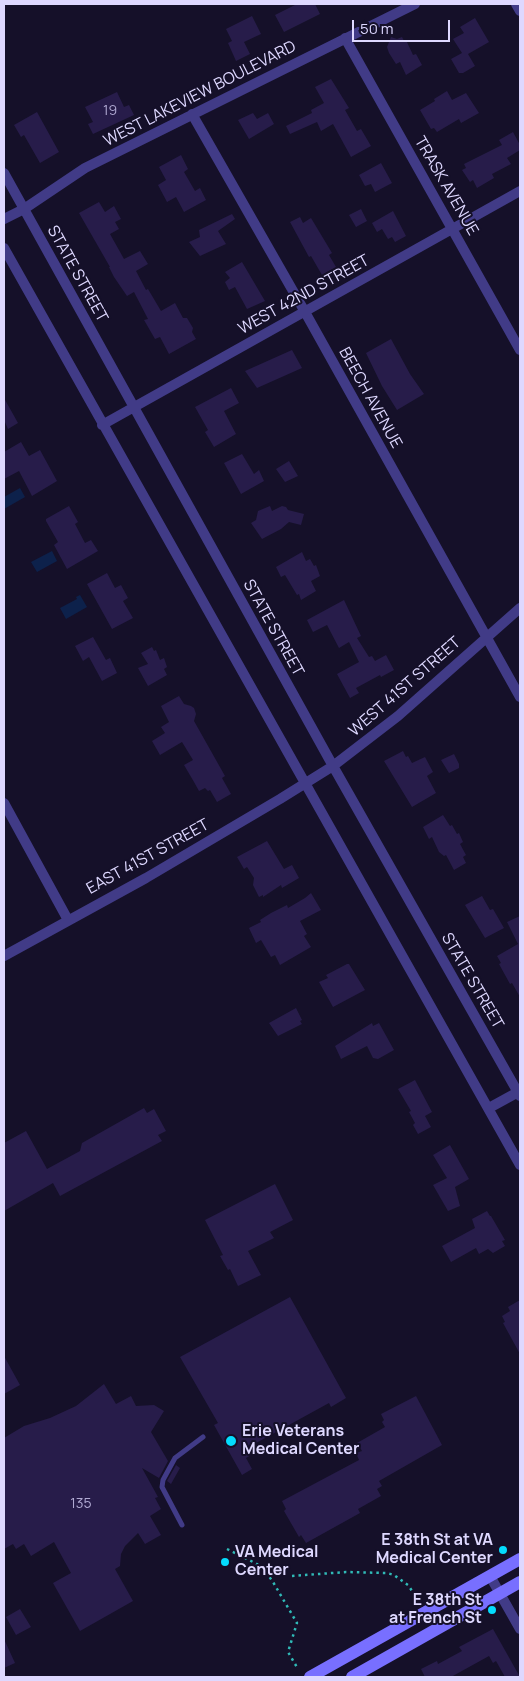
<!DOCTYPE html>
<html>
<head>
<meta charset="utf-8">
<style>
  body { margin:0 }
  #map { position:relative; width:524px; height:1681px; overflow:hidden; background:#151029; font-family:Manrope,sans-serif }
  canvas { display:block }
  .frame { position:absolute; inset:0; border:5px solid #ded8ff; pointer-events:none }
  .scale { position:absolute; left:352px; top:20px; width:98px; height:22px; box-sizing:border-box; border:2px solid #ded8ff; border-top:0; padding-left:6px; font-size:15px; line-height:18px; white-space:nowrap; color:#ded8ff; -webkit-text-stroke:4px #151029; paint-order:stroke }
</style>
</head>
<body>
<div id="map">
<canvas width="524" height="1681"></canvas>
<div class="frame"></div>
<div class="scale">50 m</div>
</div>
<script>
const c = document.querySelector('canvas').getContext('2d');
c.lineJoin = 'round';
function fill(path, color) { c.fillStyle = color; c.fill(path, 'evenodd'); }
const shape = rows => new Path2D(rows.map(r => 'M' + r).join(''));
function stroke(path, color, width, dash) { c.strokeStyle = color; c.lineWidth = width; c.lineCap = dash ? 'butt' : 'round'; c.setLineDash(dash || []); c.stroke(path); }
function drawText(font, color, halo, rows, align = 'center') {
  c.font = font + ' Manrope,sans-serif'; c.lineWidth = 4; c.setLineDash([]); c.textBaseline = 'middle'; c.strokeStyle = halo; c.fillStyle = color; for (const [text, x, y, turn = 0] of rows) {
    c.save(); c.translate(x, y); c.rotate((+turn || 0) * Math.PI / 180); c.textAlign = isNaN(turn) ? turn : align; if (halo) c.strokeText(text, 0, 0); c.fillText(text, 0, 0); c.restore();
  }
}
const water = shape([
  [20,488,25,497,4,509,4,497],
  [52,551,57,561,37,572,31,562],
  [80,595,87,607,66,619,60,608,77,599,76,597]
]);
const building = shape([
  [297,4,315,4,320,14,284,32,275,15],
  [252,16,261,34,244,42,250,54,236,61,228,43,232,41,226,29],
  [475,18,489,42,468,54,475,66,463,73,459,73,451,59,462,53,453,39,464,33,460,27],
  [391,37,397,39,402,37,404,41,406,40,413,55,416,54,422,65,406,75,400,62,396,64,389,53,387,47],
  [331,79,349,108,345,110,357,131,361,129,371,146,351,157,333,124,321,131,317,122,290,134,286,126,312,113,311,110,324,103,315,87],
  [447,91,452,100,466,93,479,113,461,123,459,119,437,132,434,128,431,129,420,110,435,101,434,99],
  [117,92,124,107,129,105,134,115,93,134,88,124,93,122,85,107],
  [37,112,59,152,40,163,24,135,21,137,14,125],
  [253,113,257,119,268,113,274,124,249,139,238,120],
  [513,132,520,145,520,150,507,158,511,164,492,174,494,178,477,188,473,180,470,182,462,170,466,168,464,164,502,145,499,140],
  [181,155,188,169,184,172,195,191,200,188,206,200,184,212,176,197,167,202,158,185,166,180,159,167],
  [381,163,392,183,375,192,371,184,365,186,359,175],
  [99,202,105,212,114,206,121,219,115,222,119,229,110,234,124,259,140,251,148,264,136,271,146,290,148,289,161,311,175,303,183,318,187,318,193,328,192,332,196,339,169,354,160,337,155,339,144,320,148,319,134,292,127,296,114,277,109,267,110,267,79,213],
  [361,209,367,221,356,227,349,215],
  [393,211,406,236,395,242,392,237,388,239,382,229,377,232,372,223],
  [232,214,235,219,218,231,226,244,200,256,189,242,200,237,199,230],
  [300,217,303,223,311,218,332,253,329,255,336,267,322,275,311,256,309,257,290,222],
  [242,262,265,301,247,309,235,287,229,290,225,282,230,278,225,272],
  [391,339,410,374,424,394,397,410,382,386,366,353],
  [292,350,302,368,257,388,245,371],
  [231,388,239,403,224,411,236,434,214,447,205,432,208,430,195,407],
  [4,398,18,423,8,429,4,420],
  [21,442,29,456,40,450,57,481,32,496,19,471,4,479,4,452],
  [242,454,254,474,259,470,264,481,241,494,224,463],
  [289,461,298,476,285,482,276,469],
  [69,506,78,522,75,524,85,543,91,540,98,551,67,569,54,545,58,542,46,521,46,519],
  [270,506,272,511,282,506,286,507,288,510,304,514,301,525,289,522,281,529,262,539,251,523,256,520,258,511],
  [302,552,306,561,310,559,314,566,316,565,320,576,311,581,316,591,301,600,299,594,297,595,285,575,281,577,276,567],
  [107,573,115,588,121,585,128,598,123,601,133,618,112,629,87,584],
  [344,600,361,636,357,638,369,657,372,656,375,661,386,655,394,670,381,677,380,675,356,688,359,693,350,698,337,674,359,662,349,642,339,648,327,625,313,632,307,620],
  [93,637,106,660,110,658,117,673,102,681,89,657,83,661,75,646],
  [152,647,154,651,156,650,160,660,164,658,167,667,164,669,167,675,148,686,138,668,148,664,141,653],
  [179,696,184,704,191,706,194,708,196,714,194,721,225,776,222,778,231,794,217,802,210,790,208,791,205,788,199,791,194,782,184,765,193,760,182,742,160,755,152,741,165,733,161,727,169,722,161,706],
  [403,751,406,757,408,756,412,763,425,757,433,772,427,776,436,793,412,807,384,761],
  [454,754,459,764,459,768,449,773,441,760],
  [443,815,450,826,452,825,457,834,459,833,463,842,460,844,466,855,463,857,466,863,454,870,446,855,444,856,439,852,432,837,429,839,423,827],
  [267,841,284,869,292,865,299,878,282,888,281,885,263,897,263,895,259,897,253,885,254,878,247,867,244,869,237,857],
  [311,893,321,910,300,921,307,934,304,936,311,947,280,965,275,955,271,957,261,940,256,943,249,928,261,922,260,920,271,913,287,905,288,908,305,898],
  [482,896,490,910,493,909,504,928,485,938,465,905],
  [520,916,520,997,512,983,510,984,499,964,501,963,497,956,518,944,507,922],
  [347,964,349,964,365,990,333,1007,319,982,328,978,326,975],
  [296,1008,302,1020,300,1021,302,1024,278,1036,269,1023],
  [372,1023,373,1026,379,1023,394,1050,378,1059,373,1058,367,1046,341,1059,335,1046],
  [415,1080,432,1112,425,1116,431,1127,418,1134,413,1125,415,1123,409,1112,411,1111,398,1089],
  [144,1108,147,1113,154,1109,166,1131,158,1135,162,1141,60,1196,53,1183,4,1211,4,1143,26,1131,47,1169,80,1151,82,1143],
  [450,1145,469,1179,455,1187,460,1206,448,1211,433,1185,447,1178,433,1155],
  [275,1184,293,1220,270,1232,274,1238,248,1251,261,1275,238,1286,230,1269,228,1270,220,1256,223,1255,205,1220],
  [487,1211,490,1216,491,1216,505,1240,502,1241,505,1246,493,1253,488,1249,479,1254,476,1248,451,1262,442,1246,475,1228,472,1219],
  [290,1297,346,1398,331,1407,329,1403,247,1448,251,1455,246,1458,252,1469,242,1475,214,1425,218,1423,180,1357],
  [520,1300,520,1354,503,1323,505,1322,502,1316,510,1311,508,1307],
  [4,1356,20,1385,4,1394],
  [104,1384,116,1404,131,1396,136,1406,154,1405,164,1411,151,1432,168,1461,159,1478,142,1468,158,1497,155,1498,161,1509,150,1516,161,1535,145,1544,138,1533,125,1546,121,1554,120,1566,115,1569,133,1601,80,1631,53,1583,71,1573,54,1542,31,1556,24,1544,16,1549,13,1544,4,1549,4,1438,24,1426,50,1418,76,1406],
  [416,1396,442,1445,379,1481,382,1486,377,1489,381,1496,358,1509,360,1513,306,1543,301,1535,299,1537,284,1511,286,1509,282,1501,359,1460,356,1453,362,1451,357,1443,385,1427,382,1422,384,1420,381,1414],
  [176,1465,180,1468,171,1484,167,1481],
  [20,1609,31,1627,16,1635,6,1617],
  [493,1629,520,1677,505,1677,496,1661,493,1663,489,1656,451,1677,425,1677,421,1669,437,1661,438,1664,462,1651,459,1647],
  [4,1639,15,1663,4,1668]
]);
const path = shape([
  [227,1549,257,1564,268,1575,273,1582,297,1623,288,1652,298,1669],
  [292,1576,346,1572,387,1573,394,1575,408,1585,419,1601]
]);
const service = shape([
  [182,1525,162,1487,163,1480,175,1458,203,1437]
]);
const minor = shape([
  [516,4,520,11],
  [345,38,520,350],
  [192,114,305,312,520,697],
  [4,173,333,766,520,1096],
  [4,219,24,209,85,168,415,4],
  [4,248,520,1165],
  [102,425,520,191],
  [4,803,68,920],
  [4,956,146,878,280,799,333,766,398,716,520,608],
  [489,1108,520,1091],
  [490,1576,520,1629]
]);
const secondary = shape([
  [310,1677,520,1559],
  [352,1677,520,1582]
]);
const markers = [
  [231,1441,6,"#04dcfe"],
  [503,1550,5,"#04dcfe"],
  [225,1562,5,"#04dcfe"],
  [492,1610,5,"#04dcfe"]
];
const numberNames = [
  ["19",110,111],
  ["135",81,1504]
];
const streetNames = [
  ["WEST LAKEVIEW BOULEVARD",200,94,-27],
  ["TRASK AVENUE",446,186,60],
  ["STATE STREET",77,274,61],
  ["WEST 42ND STREET",304,295,-29],
  ["BEECH AVENUE",370,398,61],
  ["STATE STREET",273,628,61],
  ["WEST 41ST STREET",405,687,-41],
  ["EAST 41ST STREET",148,857,-29],
  ["STATE STREET",472,981,60]
];
const poiNames = [
  ["Erie Veterans",242,1432],
  ["Medical Center",242,1450],
  ["E 38th St at VA",493,1541,"right"],
  ["Medical Center",493,1559,"right"],
  ["VA Medical",235,1553],
  ["Center",235,1571],
  ["E 38th St",482,1601,"right"],
  ["at French St",482,1619,"right"]
];
fill(water, '#0d214b');
fill(building, '#271c4a');
stroke(path, '#30bab7', 2.5, [2.5, 4]);
stroke(service, '#413b87', 5);
stroke(minor, '#413b87', 10);
stroke(secondary, '#786fff', 12);
for (const [x, y, r, color] of markers) { const dot = new Path2D(); dot.arc(x, y, r, 0, 2 * Math.PI); c.fillStyle = color; c.fill(dot); stroke(dot, '#151029', 2); }
drawText('14px', '#b0a9d2', null, numberNames);
drawText('16px', '#ded8ff', '#151029', streetNames);
drawText('bold 16px', '#ded8ff', '#151029', poiNames, 'left');
</script>
</body>
</html>
